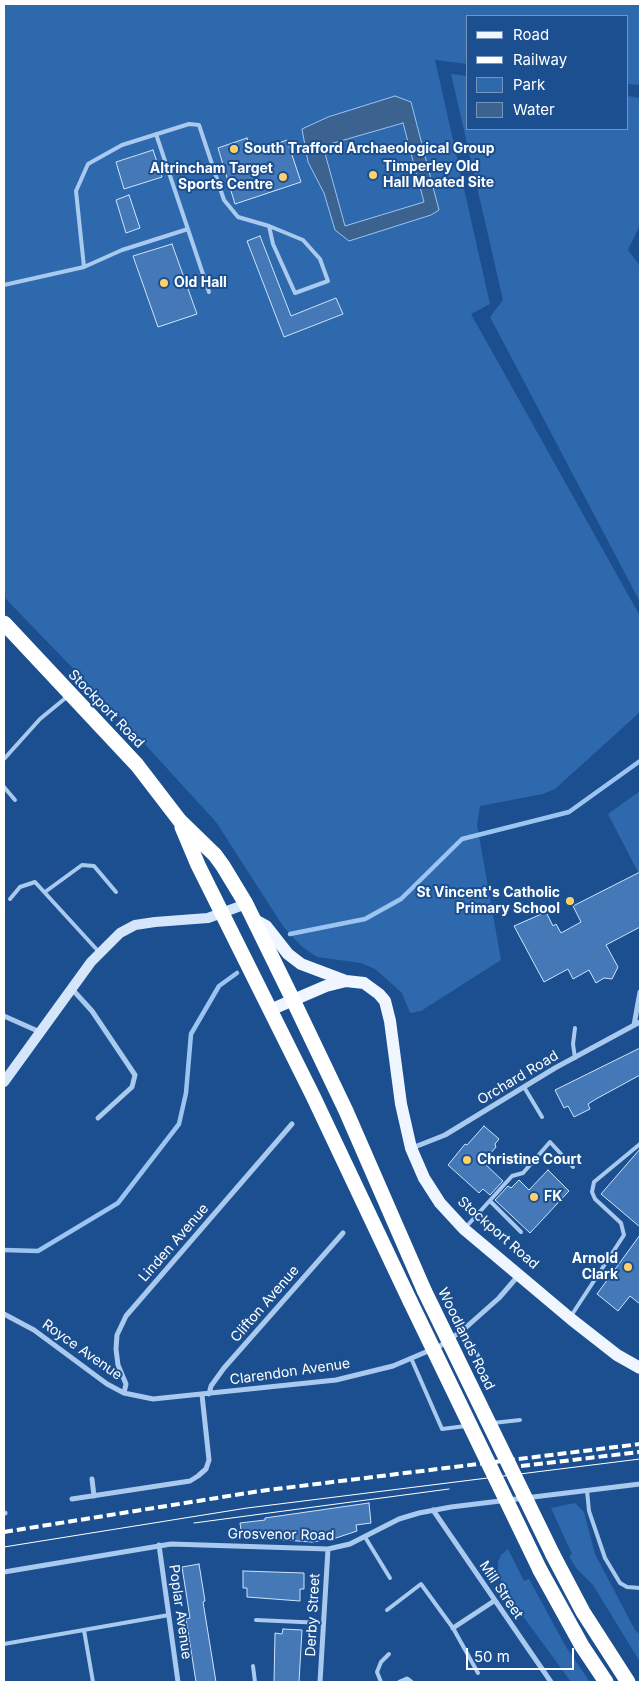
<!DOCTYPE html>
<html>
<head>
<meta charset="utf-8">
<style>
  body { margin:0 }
  #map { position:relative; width:644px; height:1686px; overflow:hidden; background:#1b4f8f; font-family:Inter,sans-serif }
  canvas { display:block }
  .frame { position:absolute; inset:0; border:5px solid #fff; pointer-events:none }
  .legend { position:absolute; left:466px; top:15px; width:162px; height:115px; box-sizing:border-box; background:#1b4f8f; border:1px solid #7695bc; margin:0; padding:6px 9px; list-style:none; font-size:15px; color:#fff }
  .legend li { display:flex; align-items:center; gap:10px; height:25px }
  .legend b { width:25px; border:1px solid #7695bc }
  .scale { position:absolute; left:466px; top:1648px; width:108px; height:22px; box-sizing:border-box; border:2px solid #fff; border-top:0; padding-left:6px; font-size:15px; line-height:18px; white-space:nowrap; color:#fff; -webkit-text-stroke:4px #1b4f8f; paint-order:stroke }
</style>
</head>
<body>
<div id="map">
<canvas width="644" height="1686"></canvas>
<div class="frame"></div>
<ul class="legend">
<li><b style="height:6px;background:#f0f6ff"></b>Road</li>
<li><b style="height:6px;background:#fff"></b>Railway</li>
<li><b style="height:14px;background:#2e69ad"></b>Park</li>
<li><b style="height:14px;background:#3c6290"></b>Water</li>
</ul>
<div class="scale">50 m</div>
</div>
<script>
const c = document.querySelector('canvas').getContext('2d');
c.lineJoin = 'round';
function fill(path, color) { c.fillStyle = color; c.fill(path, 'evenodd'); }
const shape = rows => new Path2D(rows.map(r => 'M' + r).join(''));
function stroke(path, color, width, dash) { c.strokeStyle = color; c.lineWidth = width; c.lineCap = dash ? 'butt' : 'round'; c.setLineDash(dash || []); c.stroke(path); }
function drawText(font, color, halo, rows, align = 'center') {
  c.font = font + ' Inter,sans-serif'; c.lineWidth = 4; c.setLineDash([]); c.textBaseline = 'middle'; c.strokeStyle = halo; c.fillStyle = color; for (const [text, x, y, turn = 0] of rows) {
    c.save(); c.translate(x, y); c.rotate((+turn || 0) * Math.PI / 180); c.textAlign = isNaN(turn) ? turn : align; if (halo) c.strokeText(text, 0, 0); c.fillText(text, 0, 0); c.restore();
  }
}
const green = shape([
  [4,4,640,4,640,85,628,84,628,16,468,16,468,64,435,60,490,304,471,314,640,616,640,712,555,789,543,794,480,806,477,825,501,960,421,1011,410,1013,402,993,375,969,361,963,317,957,301,946,283,926,216,822,121,718,4,597],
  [451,74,468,76,468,129,628,129,628,96,640,98,640,225,628,250,640,266,640,602,490,317,503,300],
  [640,791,640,876,608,814],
  [575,1503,584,1512,595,1554,635,1630,640,1635,640,1662,593,1585,576,1568,569,1556,572,1554,551,1508],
  [508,1549,524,1581,529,1579,566,1647,590,1682,571,1682,506,1593,498,1572,498,1562,501,1555]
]);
const water = shape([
  [395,96,411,102,439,210,431,215,349,241,335,230,324,193,308,162,302,129,328,117,395,96],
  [403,123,424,202,345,226,323,146,403,123]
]);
const stream = shape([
  [290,934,365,919,401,899,462,839,569,812,640,761],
  [4,1250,38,1251,118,1203,179,1124,186,1093,191,1034,219,986,237,973]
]);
const building = shape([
  [247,138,251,153,287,140,301,182,235,204,218,148,247,138],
  [153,150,162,177,124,189,116,162,153,150],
  [129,195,140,228,126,233,116,200,129,195],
  [260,236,291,316,336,298,343,314,284,337,247,241,260,236],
  [172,244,197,314,158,327,133,256,172,244],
  [640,872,640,927,606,945,618,967,612,979,604,978,596,983,589,970,573,979,568,969,544,982,514,926,546,912,553,926,556,924,561,933,581,922,573,906,640,872],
  [640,1048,640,1075,596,1099,588,1104,590,1109,574,1117,568,1106,564,1108,555,1090,640,1048],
  [484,1126,499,1139,495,1144,496,1147,483,1162,503,1181,490,1195,483,1189,479,1193,448,1165,465,1144,467,1145,484,1126],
  [640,1149,640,1227,601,1194,640,1149],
  [548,1170,569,1191,530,1233,495,1200,508,1186,511,1188,519,1180,529,1190,548,1170],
  [640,1235,640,1304,630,1296,618,1311,597,1294,640,1235],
  [369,1503,371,1523,356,1525,357,1531,336,1538,312,1542,242,1537,240,1523,265,1520,265,1518,369,1503],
  [199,1564,205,1601,203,1602,216,1682,196,1682,186,1619,190,1618,182,1567,199,1564],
  [243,1571,304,1573,304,1589,300,1589,300,1601,247,1597,247,1588,243,1588,243,1571],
  [283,1629,302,1630,299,1682,274,1682,275,1633,282,1634,283,1629]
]);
const lane = shape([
  [156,134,209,292],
  [84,267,76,191,88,164,122,145,189,124,199,125,224,200,238,217,269,226,303,240,320,259,328,281,295,293,273,244,269,226],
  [4,285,84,267,122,250,188,229],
  [4,759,40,719,68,696],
  [4,787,15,800],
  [45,892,82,865,94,866,116,892],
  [10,899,20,887,35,882,99,952],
  [575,1058,573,1044,575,1028],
  [524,1087,542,1117],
  [490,1201,521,1232],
  [466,1227,512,1176,523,1173,550,1142,573,1167],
  [571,1316,624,1235,621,1223,595,1199,592,1192,594,1182,640,1144],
  [463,1330,480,1359],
  [411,1358,442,1429,466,1426],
  [493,1423,520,1420],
  [587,1490,589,1511,605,1558,620,1583,627,1587,640,1588],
  [365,1537,390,1578],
  [387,1610,421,1584,453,1628,478,1673],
  [256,1620,323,1623],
  [84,1630,93,1682],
  [4,1644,169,1615],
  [253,1666,255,1682],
  [381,1682,377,1672,381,1662,389,1654]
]);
const street = shape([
  [72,989,92,1011,135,1075,132,1087,98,1118],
  [4,1016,40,1032],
  [634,1025,640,992],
  [412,1148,445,1135,555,1068,640,1022],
  [4,1314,34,1330,107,1384,124,1393,153,1399,336,1380,393,1366,440,1346,463,1330,499,1298,518,1276],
  [124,1393,126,1384,118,1365,116,1349,117,1335,126,1316,292,1124],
  [209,1394,211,1386,224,1368,343,1233],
  [92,1479,94,1496],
  [72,1499,190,1481,198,1476,206,1469,209,1460,202,1395],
  [433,1510,551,1682],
  [4,1513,5,1513],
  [159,1545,178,1682],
  [4,1572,171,1544,328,1549,350,1544,399,1519,419,1513,451,1507,640,1484],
  [453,1628,494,1601],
  [320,1682,328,1549],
  [400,1682,407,1679,411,1682]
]);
const secondary = shape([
  [4,1082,91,962,120,933,135,925,155,922,208,918,246,904]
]);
const primary = shape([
  [253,919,266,926,288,954,301,964,346,981],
  [270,1010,326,986,346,981,364,983,379,994,385,1001,390,1021,401,1104,411,1148,424,1178,440,1203,464,1229,571,1319,617,1355,640,1368]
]);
const highway = shape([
  [4,623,137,765,180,821,215,855,223,866,246,904,293,1000,346,1111,424,1290],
  [182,827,198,865,313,1096,410,1301],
  [553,1555,583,1612,628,1682],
  [540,1570,582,1646,606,1682]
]);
const tram = shape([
  [194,1523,449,1489],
  [4,1547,247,1508,640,1459]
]);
const rail = shape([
  [521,1466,640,1452],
  [4,1532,260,1491,640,1444]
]);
const highwayBridge = shape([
  [424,1290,553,1555],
  [410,1301,540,1570]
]);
const markers = [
  [234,149,5,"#ffd166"],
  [373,175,5,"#ffd166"],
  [283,177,5,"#ffd166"],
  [164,283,5,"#ffd166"],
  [570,901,5,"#ffd166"],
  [467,1160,5,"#ffd166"],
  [534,1197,5,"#ffd166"],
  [628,1267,5,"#ffd166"]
];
const poiNames = [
  ["South Trafford Archaeological Group",244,149],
  ["Timperley Old",383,167],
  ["Hall Moated Site",383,183],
  ["Altrincham Target",273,169,"right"],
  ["Sports Centre",273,185,"right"],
  ["Old Hall",174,283],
  ["St Vincent's Catholic",560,893,"right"],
  ["Primary School",560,909,"right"],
  ["Christine Court",477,1160],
  ["FK",544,1197],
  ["Arnold",618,1259,"right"],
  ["Clark",618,1275,"right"]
];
const streetNames = [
  ["Stockport Road",106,709,46],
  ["Orchard Road",518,1078,-31],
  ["Stockport Road",498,1233,41],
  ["Linden Avenue",174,1243,-49],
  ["Clifton Avenue",265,1304,-49],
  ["Woodlands Road",466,1339,64],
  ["Royce Avenue",82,1350,35],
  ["Clarendon Avenue",290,1372,-8],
  ["Grosvenor Road",281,1535,1],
  ["Mill Street",501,1590,56],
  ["Poplar Avenue",180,1612,82],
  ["Derby Street",313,1615,-87]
];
fill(green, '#2e69ad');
fill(water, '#3c6290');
stroke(water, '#9cc4f0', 1);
stroke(stream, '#9cc4f0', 4.5);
fill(building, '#4478b7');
stroke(building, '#cfe3fa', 1);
stroke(lane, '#a9c9ee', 4);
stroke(street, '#a9c9ee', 5);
stroke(secondary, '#d6e6fa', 10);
stroke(primary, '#f0f6ff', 12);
stroke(highway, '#fff', 15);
stroke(tram, '#fff', 1);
stroke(rail, '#fff', 4, [9, 4]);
stroke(highwayBridge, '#fff', 15);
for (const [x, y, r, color] of markers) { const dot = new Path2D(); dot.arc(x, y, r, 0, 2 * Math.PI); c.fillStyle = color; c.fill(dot); stroke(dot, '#1b4f8f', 2); }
drawText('bold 14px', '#fff', '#1b4f8f', poiNames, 'left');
drawText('14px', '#fff', '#1b4f8f', streetNames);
</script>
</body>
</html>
